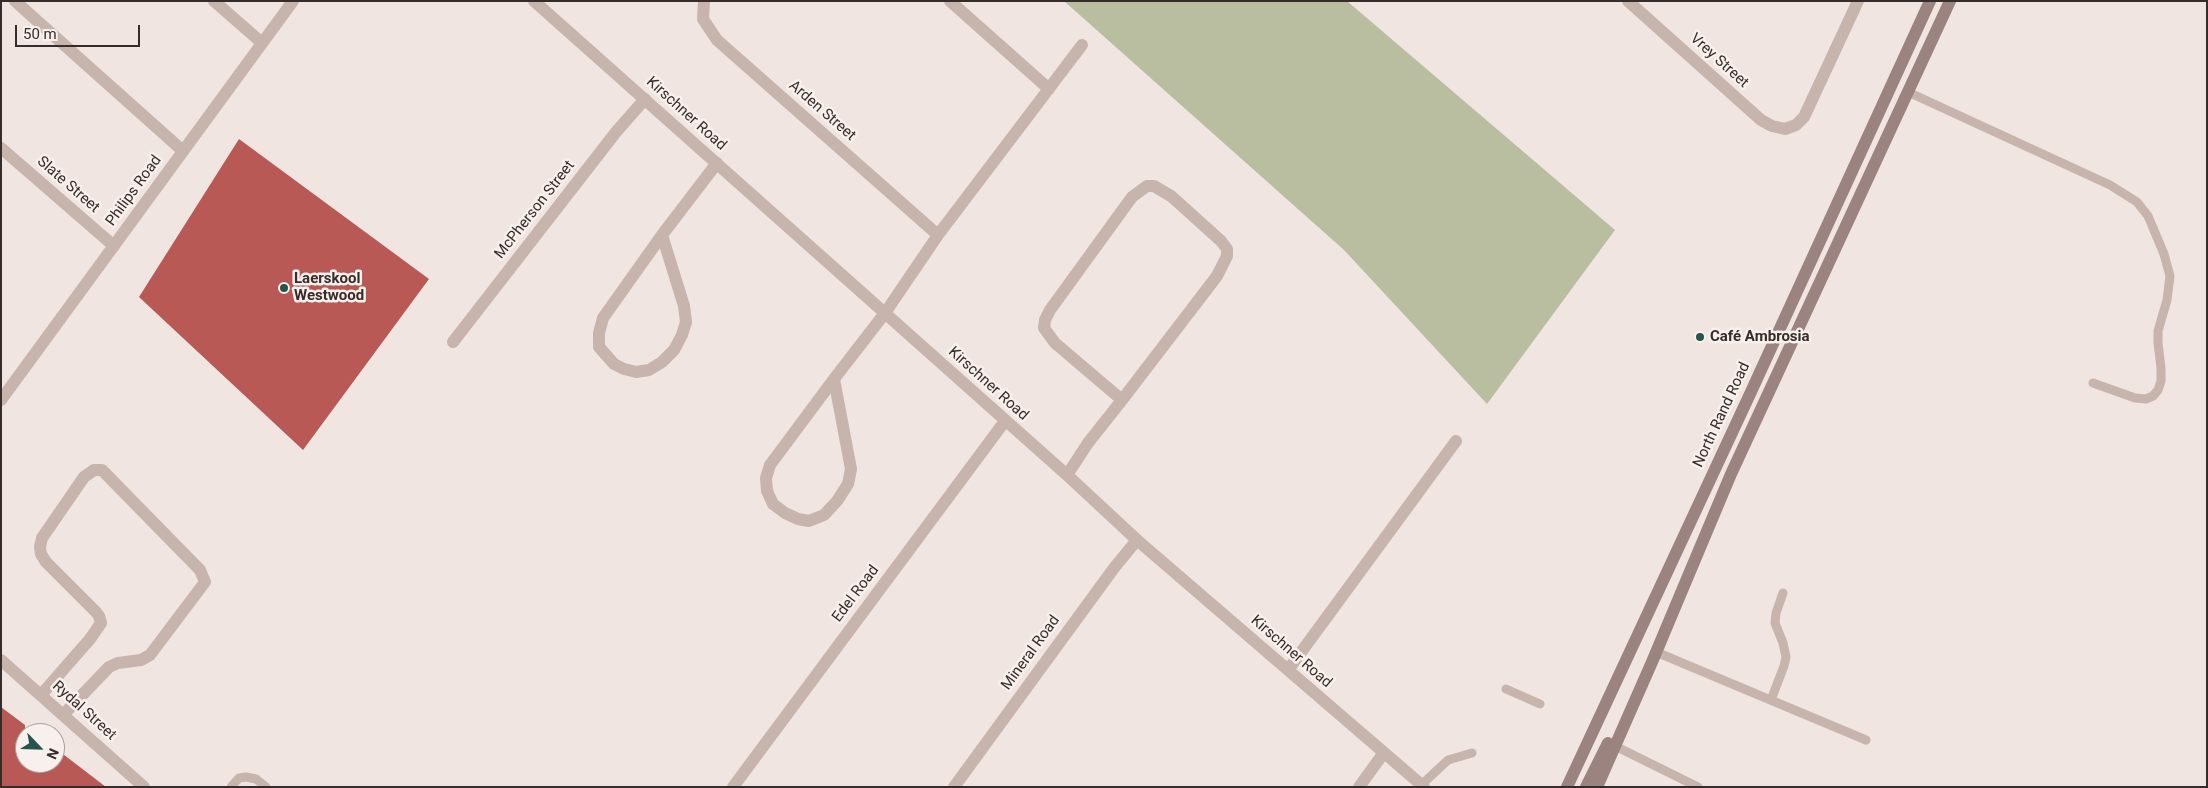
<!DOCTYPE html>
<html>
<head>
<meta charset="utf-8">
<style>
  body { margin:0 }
  #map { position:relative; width:2208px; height:788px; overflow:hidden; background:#f0e5e0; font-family:Roboto,sans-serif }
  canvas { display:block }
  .frame { position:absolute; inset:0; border:2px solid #362c2b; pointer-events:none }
  .north { position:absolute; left:15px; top:723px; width:50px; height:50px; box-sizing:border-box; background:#f8f0ec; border:1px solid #aaa29f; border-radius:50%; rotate:114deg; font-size:14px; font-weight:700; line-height:20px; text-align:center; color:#362c2b }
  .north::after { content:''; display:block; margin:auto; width:18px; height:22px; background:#25534d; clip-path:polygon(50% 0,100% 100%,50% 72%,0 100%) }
  .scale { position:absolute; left:15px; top:25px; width:125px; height:22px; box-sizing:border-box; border:2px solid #362c2b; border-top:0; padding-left:6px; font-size:15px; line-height:18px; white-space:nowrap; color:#362c2b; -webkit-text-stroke:4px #f8f0ec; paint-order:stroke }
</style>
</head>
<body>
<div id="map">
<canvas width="2208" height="788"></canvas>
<div class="frame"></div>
<div class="north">N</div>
<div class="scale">50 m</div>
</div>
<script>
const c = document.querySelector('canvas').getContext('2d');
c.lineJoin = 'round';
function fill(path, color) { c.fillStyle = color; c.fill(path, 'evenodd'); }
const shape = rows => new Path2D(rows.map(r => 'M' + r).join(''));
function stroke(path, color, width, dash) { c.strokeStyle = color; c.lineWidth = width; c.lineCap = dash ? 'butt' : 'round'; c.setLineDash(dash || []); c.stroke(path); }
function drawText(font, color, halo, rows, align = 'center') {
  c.font = font + ' Roboto,sans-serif'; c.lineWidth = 5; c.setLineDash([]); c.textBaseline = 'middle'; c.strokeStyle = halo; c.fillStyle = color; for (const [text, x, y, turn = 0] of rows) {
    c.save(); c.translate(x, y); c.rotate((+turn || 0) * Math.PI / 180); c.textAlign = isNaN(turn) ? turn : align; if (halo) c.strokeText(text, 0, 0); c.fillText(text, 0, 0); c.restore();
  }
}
const green = shape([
  [1064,1,1347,1,1615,230,1487,404,1344,250]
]);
const building = shape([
  [239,139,429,279,303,450,139,297],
  [1,707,25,725,25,763,55,763,55,748,106,787,1,787]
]);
const service = shape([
  [1908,92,2110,185,2137,202,2148,216,2164,254,2170,276,2167,300,2158,331,2158,343,2161,368,2161,381,2158,390,2153,396,2146,399,2135,398,2093,383],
  [1656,652,1866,740],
  [1506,689,1540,704],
  [1771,700,1784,666,1786,657,1783,643,1775,623,1776,613,1783,593],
  [1615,746,1698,787],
  [231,787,239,778,246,777,256,779,266,787],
  [1419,787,1448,760,1472,753]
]);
const minor = shape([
  [15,1,183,151],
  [214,1,262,43],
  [534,1,1067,475,1137,540,1424,787],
  [704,1,703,19,717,40,938,235],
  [950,1,1049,89],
  [1628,1,1761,120,1772,126,1785,129,1796,125,1804,117,1858,1],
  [1,148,114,246],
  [662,235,684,306,686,322,682,335,674,350,662,362,649,370,636,372,624,369,614,364,599,347,599,333,603,318,662,235,717,163],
  [453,342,616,132,645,99],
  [834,379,851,469,848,484,837,501,824,515,809,521,798,519,785,513,773,504,767,491,766,478,770,465,834,379,885,313,938,235,1082,45],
  [1,400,293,1],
  [1067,475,1088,443,1122,400,1217,276,1227,256,1227,249,1221,241,1171,196,1154,186,1147,186,1132,197,1050,310,1045,320,1044,328,1055,343,1122,400],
  [1,660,144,787],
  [1288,670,1456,441],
  [41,695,90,639,101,623,99,616,96,612,46,562,41,554,40,547,42,538,84,477,94,470,102,470,200,570,205,582,150,655,141,660,118,663,109,667,63,715],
  [733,787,1005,421],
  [954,787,1114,568,1137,540],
  [1359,787,1383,754]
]);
const secondary = shape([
  [1567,787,1750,394,1930,1],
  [1586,787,1608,743],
  [1597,787,1652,662,1731,474,1950,1]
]);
const markers = [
  [284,288,5,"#25534d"],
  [1700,337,5,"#25534d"]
];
const streetNames = [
  ["Vrey Street",1719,61,42],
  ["Arden Street",822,111,41],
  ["Kirschner Road",686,114,42],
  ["Slate Street",68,185,41],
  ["Philips Road",134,191,-54],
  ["McPherson Street",535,210,-52],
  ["Kirschner Road",988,384,42],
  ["North Rand Road",1722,415,-65],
  ["Edel Road",856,594,-53],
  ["Kirschner Road",1291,652,41],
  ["Mineral Road",1031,653,-54],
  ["Rydal Street",84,711,42]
];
const poiNames = [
  ["Laerskool",294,279],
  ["Westwood",294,296],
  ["Café Ambrosia",1710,337]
];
fill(green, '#babea1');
fill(building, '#b85956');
stroke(service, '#c7b4ad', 9);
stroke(minor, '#c7b4ad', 12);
stroke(secondary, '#9b837f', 12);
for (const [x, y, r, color] of markers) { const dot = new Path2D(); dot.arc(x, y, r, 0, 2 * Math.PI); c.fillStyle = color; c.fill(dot); stroke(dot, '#f8f0ec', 2); }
drawText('15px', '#362c2b', '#f8f0ec', streetNames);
drawText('bold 15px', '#362c2b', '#f8f0ec', poiNames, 'left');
</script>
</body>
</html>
